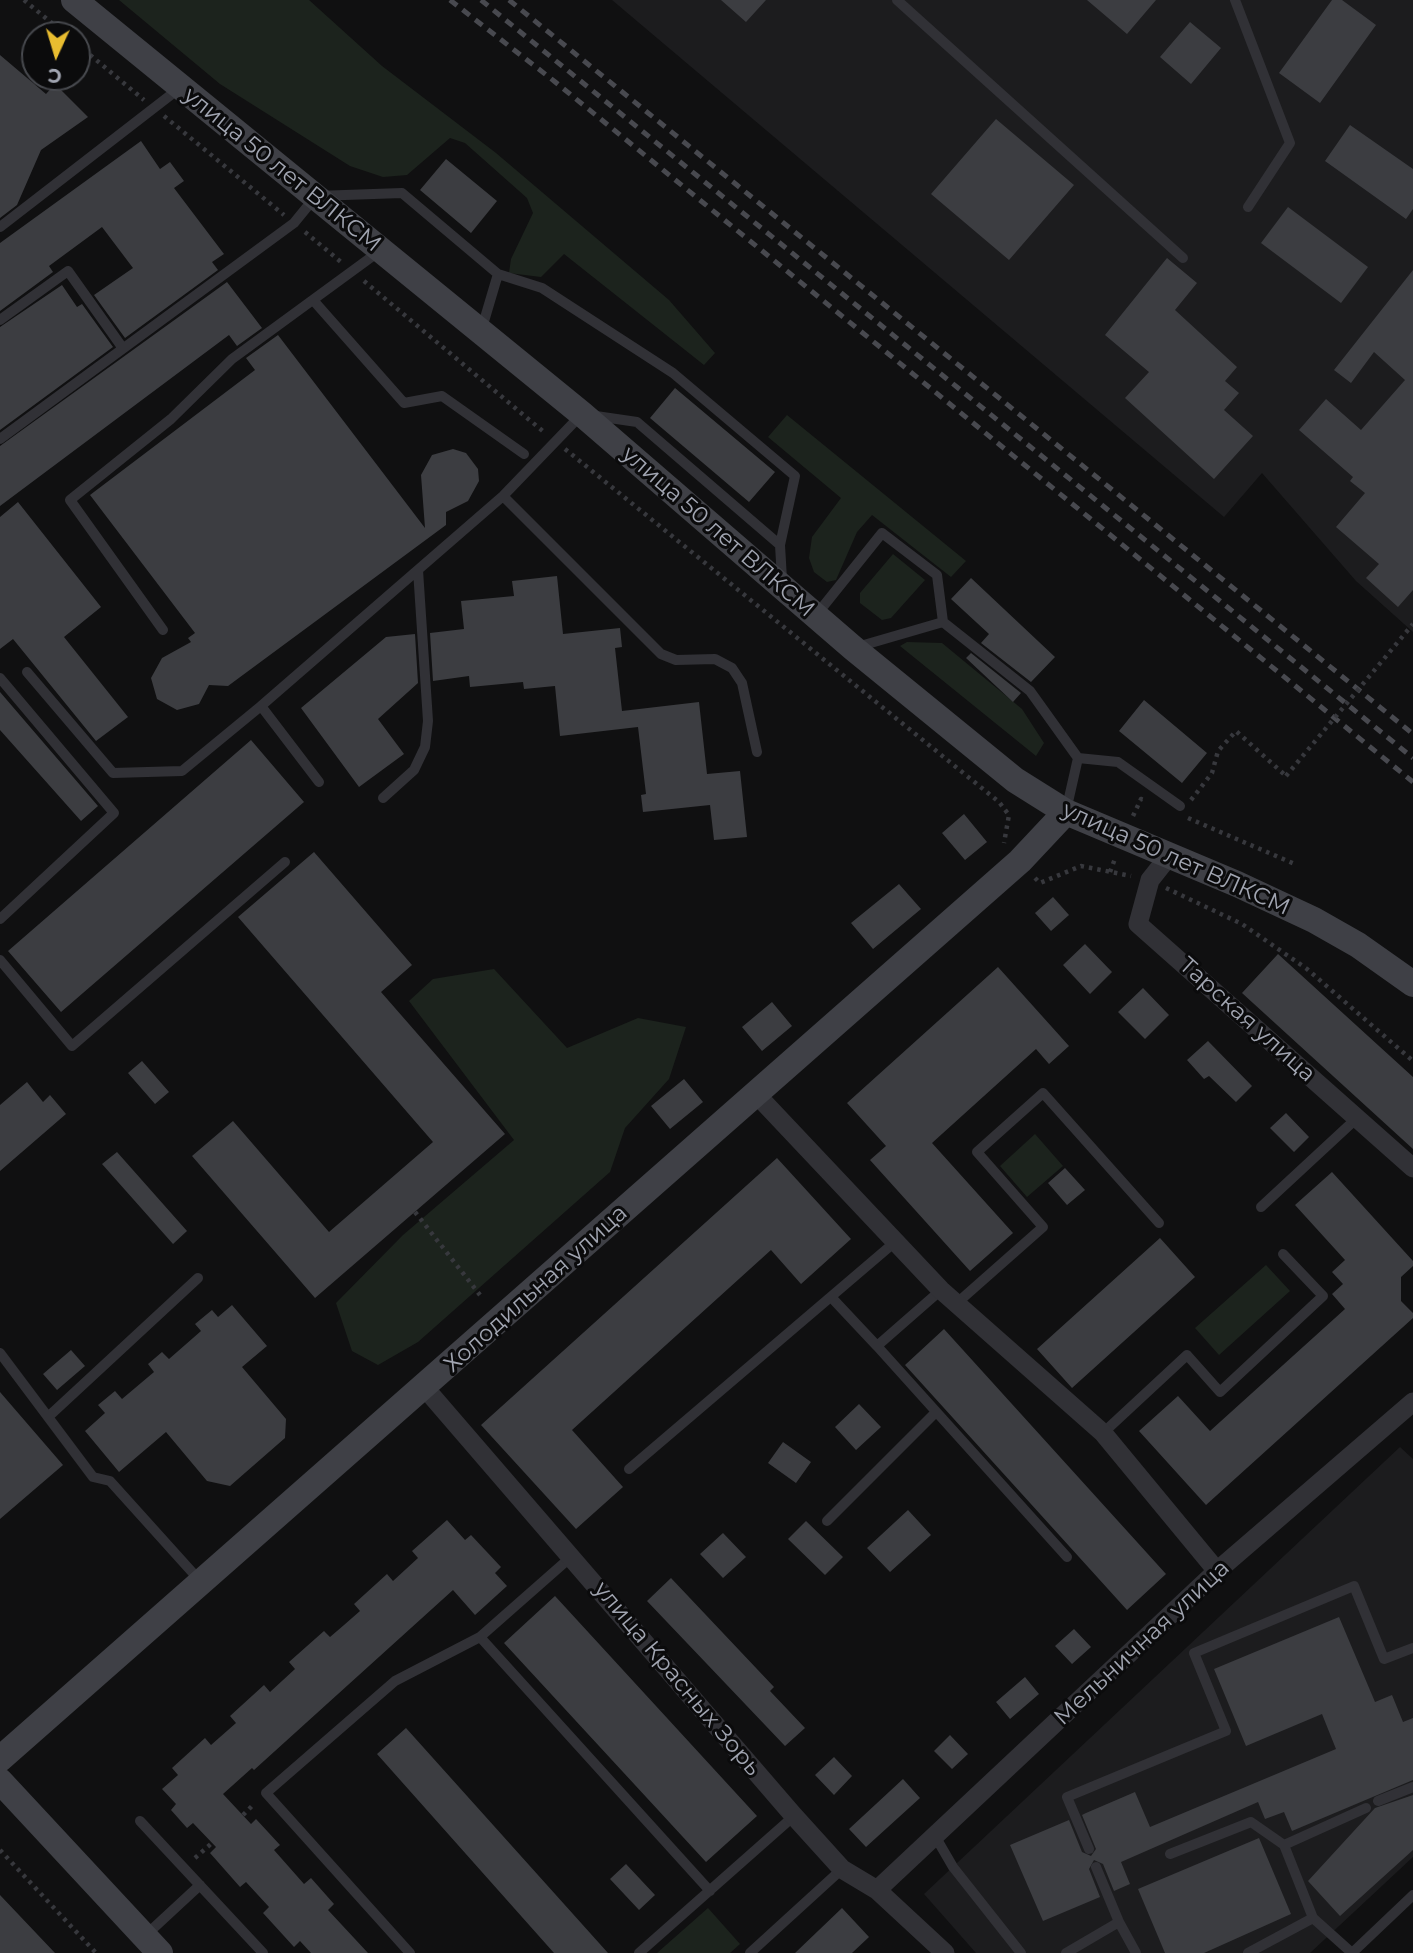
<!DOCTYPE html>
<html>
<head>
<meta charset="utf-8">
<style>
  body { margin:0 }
  #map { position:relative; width:1413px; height:1953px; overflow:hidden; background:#101011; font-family:Montserrat,sans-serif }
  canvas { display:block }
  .north { position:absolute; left:21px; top:21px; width:70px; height:70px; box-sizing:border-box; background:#0b0b0c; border:2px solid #47494e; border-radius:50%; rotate:184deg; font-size:19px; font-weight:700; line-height:28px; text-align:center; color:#a1a5b1 }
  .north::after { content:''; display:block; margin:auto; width:24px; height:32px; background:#e9bd30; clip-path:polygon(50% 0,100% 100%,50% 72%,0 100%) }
</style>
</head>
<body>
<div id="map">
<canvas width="1413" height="1953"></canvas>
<div class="north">С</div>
</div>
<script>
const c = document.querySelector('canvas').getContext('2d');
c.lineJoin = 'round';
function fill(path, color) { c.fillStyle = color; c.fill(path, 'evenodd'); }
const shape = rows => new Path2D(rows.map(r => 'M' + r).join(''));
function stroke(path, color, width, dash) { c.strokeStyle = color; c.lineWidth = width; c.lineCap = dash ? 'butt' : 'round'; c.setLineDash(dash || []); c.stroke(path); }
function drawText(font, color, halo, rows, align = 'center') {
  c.font = font + ' Montserrat,sans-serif'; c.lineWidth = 6; c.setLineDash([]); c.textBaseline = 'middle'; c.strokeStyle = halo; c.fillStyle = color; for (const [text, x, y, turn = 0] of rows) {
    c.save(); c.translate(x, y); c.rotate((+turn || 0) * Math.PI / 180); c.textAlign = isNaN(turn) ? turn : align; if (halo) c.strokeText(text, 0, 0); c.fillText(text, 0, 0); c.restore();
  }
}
const built = shape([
  [612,0,1413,0,1413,632,1356,581,1262,473,1224,517],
  [1400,1447,1413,1459,1413,1857,1310,1953,976,1953,924,1894]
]);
const green = shape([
  [119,0,309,0,382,66,496,153,669,300,715,353,704,365,564,254,541,277,509,273,511,259,533,213,527,198,465,143,450,138,407,175,383,177,350,166,220,84],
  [787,415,966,561,951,577,872,515,857,532,836,580,827,582,814,572,809,558,812,537,841,498,768,437],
  [893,554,925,580,891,618,882,620,860,603,860,593],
  [907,642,942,643,1022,709,1044,743,1036,756,900,646],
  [494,969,567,1048,638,1018,686,1027,669,1079,625,1128,610,1172,418,1342,378,1365,352,1351,336,1303,403,1235,514,1140,409,1001,433,979],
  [1035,1134,1063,1166,1027,1197,1000,1166],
  [1266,1265,1290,1291,1219,1355,1195,1328],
  [708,1908,740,1944,730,1953,657,1953]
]);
const building = shape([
  [721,0,766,0,746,22],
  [1087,0,1156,0,1127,34],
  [1332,0,1342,0,1376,25,1320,103,1279,73],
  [1190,22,1221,48,1191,84,1160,57],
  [0,55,46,94,55,84,88,117,41,150,17,205,0,218],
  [996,119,1074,185,1009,260,931,194],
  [1350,125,1413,169,1413,209,1406,219,1325,161],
  [141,141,160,169,170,162,184,181,174,188,224,254,212,262,218,270,125,338,94,295,133,268,102,227,49,266,53,272,0,311,0,243],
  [446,159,497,201,471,233,420,190],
  [1288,207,1368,267,1341,303,1261,243],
  [1167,258,1197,283,1175,310,1237,367,1225,381,1239,393,1224,410,1253,436,1214,479,1125,398,1149,372,1105,335],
  [1413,270,1413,590,1398,607,1366,578,1379,564,1336,527,1365,493,1350,481,1353,477,1299,430,1326,399,1361,430,1405,380,1374,352,1351,383,1334,370],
  [227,282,262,328,237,346,229,335,0,506,0,446],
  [62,285,77,307,82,304,113,347,0,430,0,327],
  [278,335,425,528,421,475,432,455,453,449,466,453,478,469,479,481,468,501,446,512,446,525,228,686,209,685,199,704,177,710,157,699,151,678,162,658,191,642,188,638,195,633,90,495,255,370,246,358],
  [675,388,775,472,749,502,650,418],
  [18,502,101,607,64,637,128,717,96,741,13,639,0,649,0,517],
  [557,576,563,634,620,628,622,647,615,648,622,711,699,702,707,774,740,771,747,837,714,840,710,805,643,812,641,795,646,794,638,727,560,736,555,686,524,689,523,682,470,687,469,676,433,681,430,633,464,629,461,601,514,596,512,581],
  [971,578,1055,657,1031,682,981,643,989,634,951,599],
  [415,634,418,683,378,719,404,754,359,787,301,708,386,637],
  [971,653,1021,693,1013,702,966,658],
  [0,692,98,806,81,821,0,730],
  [1144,700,1207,753,1182,783,1119,731],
  [251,740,304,802,61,1012,8,951],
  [964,814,987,842,965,860,942,833],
  [314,852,412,965,381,992,505,1134,315,1298,192,1156,233,1121,329,1232,433,1142,238,917],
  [899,884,921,909,873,949,851,923],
  [1053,897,1069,915,1051,931,1035,913],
  [1085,944,1112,972,1090,994,1063,965],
  [1278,954,1413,1077,1413,1149,1242,993],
  [998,967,1069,1046,1049,1064,1036,1049,932,1143,1013,1233,970,1271,870,1160,886,1146,847,1103],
  [1143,988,1169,1015,1145,1039,1118,1012],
  [772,1002,792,1026,762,1051,742,1027],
  [1208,1041,1252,1086,1236,1102,1209,1076,1204,1079,1187,1060],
  [142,1061,169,1092,155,1104,128,1073],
  [684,1079,703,1102,670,1129,651,1106],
  [27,1082,43,1102,50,1095,66,1114,0,1171,0,1105],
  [1286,1113,1309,1137,1294,1152,1270,1128],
  [117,1152,187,1231,173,1244,102,1164],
  [777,1158,851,1239,801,1284,771,1250,572,1430,623,1487,576,1529,481,1425],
  [1065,1168,1085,1190,1067,1205,1048,1183],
  [1332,1172,1413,1261,1413,1266,1401,1277,1401,1301,1413,1313,1413,1318,1206,1505,1139,1431,1178,1396,1210,1431,1345,1309,1332,1294,1343,1284,1332,1272,1345,1260,1295,1205],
  [1160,1238,1195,1277,1072,1388,1037,1349],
  [232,1305,267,1346,242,1367,286,1419,285,1438,230,1486,207,1481,166,1432,119,1472,85,1431,105,1413,98,1405,115,1391,122,1399,154,1372,148,1364,162,1352,169,1359,201,1331,195,1324,212,1310,218,1317],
  [944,1329,1166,1574,1127,1610,905,1365],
  [71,1350,85,1366,57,1390,43,1374],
  [0,1392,63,1465,0,1519],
  [859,1404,881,1427,856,1450,835,1427],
  [783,1442,811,1462,796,1483,768,1463],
  [908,1510,931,1535,890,1572,867,1548],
  [447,1520,465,1540,471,1535,501,1567,495,1573,507,1586,475,1615,453,1590,254,1770,252,1768,223,1794,251,1824,256,1819,280,1845,274,1850,304,1884,311,1878,334,1904,328,1910,368,1953,311,1953,300,1941,294,1947,263,1913,269,1907,246,1882,240,1887,210,1853,216,1847,193,1823,187,1828,171,1810,176,1804,162,1789,178,1775,172,1768,205,1738,211,1745,236,1723,230,1716,264,1685,270,1692,295,1669,289,1662,324,1631,330,1637,344,1625,360,1611,354,1604,387,1574,393,1581,418,1558,412,1551],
  [806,1521,843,1557,825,1575,788,1539],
  [723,1533,746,1557,723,1578,700,1554],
  [671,1578,774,1687,770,1691,805,1728,785,1746,647,1601],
  [555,1596,757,1816,706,1862,504,1643],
  [1339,1617,1375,1702,1392,1695,1403,1722,1413,1718,1413,1780,1292,1831,1284,1812,1265,1819,1258,1802,1121,1862,1130,1884,1114,1891,1103,1864,1094,1860,1089,1869,1100,1897,1043,1921,1010,1845,1069,1820,1082,1852,1091,1856,1096,1849,1082,1815,1086,1813,1135,1792,1150,1827,1336,1749,1322,1714,1246,1746,1214,1669],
  [1074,1629,1091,1647,1072,1664,1055,1646],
  [1025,1677,1039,1694,1010,1719,996,1702],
  [406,1728,608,1953,554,1953,377,1754],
  [950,1735,968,1754,952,1769,934,1751],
  [834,1757,852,1776,834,1795,815,1775],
  [903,1779,920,1798,866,1847,849,1829],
  [1413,1795,1413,1850,1340,1916,1308,1881,1375,1808],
  [1259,1838,1291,1914,1204,1953,1165,1953,1138,1889],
  [626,1864,655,1895,639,1910,610,1879],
  [0,1895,55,1953,0,1953],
  [842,1908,869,1937,852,1953,795,1953]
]);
const path = shape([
  [24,0,66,35],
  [77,44,144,100],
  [164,116,284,215],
  [305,232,341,262],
  [364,281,545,433],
  [565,449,999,802,1009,815,1004,843],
  [1191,800,1212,773,1218,751,1236,731,1286,776],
  [1133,816,1141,799,1144,800],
  [1188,818,1297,865],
  [1110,872,1116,856],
  [1035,878,1040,883,1081,866,1131,876],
  [1166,888,1242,924,1307,969,1413,1061],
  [415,1212,480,1295],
  [243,1815,255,1803],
  [0,1850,96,1953],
  [195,1858,212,1843]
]);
const lane = shape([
  [897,0,1183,258],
  [1235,0,1290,143,1248,207],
  [0,227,181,87],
  [313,300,404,403,442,396,524,454],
  [0,320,68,271,122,347],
  [482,328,498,274],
  [596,416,637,422,780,545],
  [0,439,294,223,316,196,402,193,498,274,542,288,673,373,795,476,780,545,782,579],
  [503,496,661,654,676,660,715,659,732,668,742,683,757,752],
  [817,614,882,533,937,575,943,622],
  [163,630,70,500,171,419,232,359,381,250],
  [857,647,943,622,1030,691,1078,758,1066,811],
  [27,672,113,773,182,771,261,706],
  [0,678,114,813,0,919],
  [1078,758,1118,762,1180,806],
  [319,782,261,706,503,496,581,415],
  [383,798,414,770,425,747,428,721,418,570],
  [0,960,72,1046,285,862],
  [1261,1207,1357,1118],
  [198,1278,48,1417,93,1477,110,1481,201,1582],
  [941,1290,877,1346,1067,1557],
  [831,1297,877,1346],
  [957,1303,1043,1227,977,1152,1043,1093,1159,1223],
  [0,1353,48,1417],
  [1103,1433,1187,1355,1220,1392,1323,1296,1283,1254],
  [629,1469,895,1242],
  [827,1521,936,1412],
  [480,1637,710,1891],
  [1378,1801,1413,1787],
  [140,1821,263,1953],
  [935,1836,953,1867,1021,1953],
  [1089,1849,1067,1797,1226,1731,1194,1653,1354,1586,1384,1659,1413,1648],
  [1170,1854,1251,1822,1284,1845],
  [1096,1867,1119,1922],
  [1313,1918,1352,1953],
  [146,1935,200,1885],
  [410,1953,266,1793,395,1681,480,1637,572,1556],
  [639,1953,794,1816],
  [750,1953,842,1869],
  [1066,1953,1119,1922,1136,1953],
  [1248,1953,1313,1918,1284,1845,1366,1808],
  [1352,1953,1413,1895]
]);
const street = shape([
  [1169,856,1150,880,1138,924,1413,1168],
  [756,1094,941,1290,1103,1433,1217,1571],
  [425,1388,794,1816,842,1869,877,1890,945,1953],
  [877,1890,1217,1571,1413,1402]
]);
const secondary = shape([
  [74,0,582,414,853,648,1015,780,1066,812,1237,884,1314,920,1358,945,1413,984],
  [0,1759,1020,861,1066,812],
  [0,1781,160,1953]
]);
const rail = shape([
  [450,0,554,81,1413,782],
  [481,0,1413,758],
  [509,0,1413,734]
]);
const pathBridge = shape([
  [1286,776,1413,624]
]);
const streetNames = [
  ["улица 50 лет ВЛКСМ",282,170,39],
  ["улица 50 лет ВЛКСМ",718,532,41],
  ["улица 50 лет ВЛКСМ",1176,859,24],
  ["Тарская улица",1247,1020,42],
  ["Холодильная улица",536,1289,-42],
  ["Мельничная улица",1142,1643,-43],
  ["улица Красных Зорь",677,1679,50]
];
fill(built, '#1c1c1e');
fill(green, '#1c231d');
fill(building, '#3c3d41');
stroke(path, '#37383d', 4.5, [3.5, 5]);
stroke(lane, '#313136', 10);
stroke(street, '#313136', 19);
stroke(secondary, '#3f4046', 26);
stroke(rail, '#48494f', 5, [9, 7]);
stroke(pathBridge, '#37383d', 4.5, [3.5, 5]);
drawText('23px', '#a1a5b1', '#0b0b0c', streetNames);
</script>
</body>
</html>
